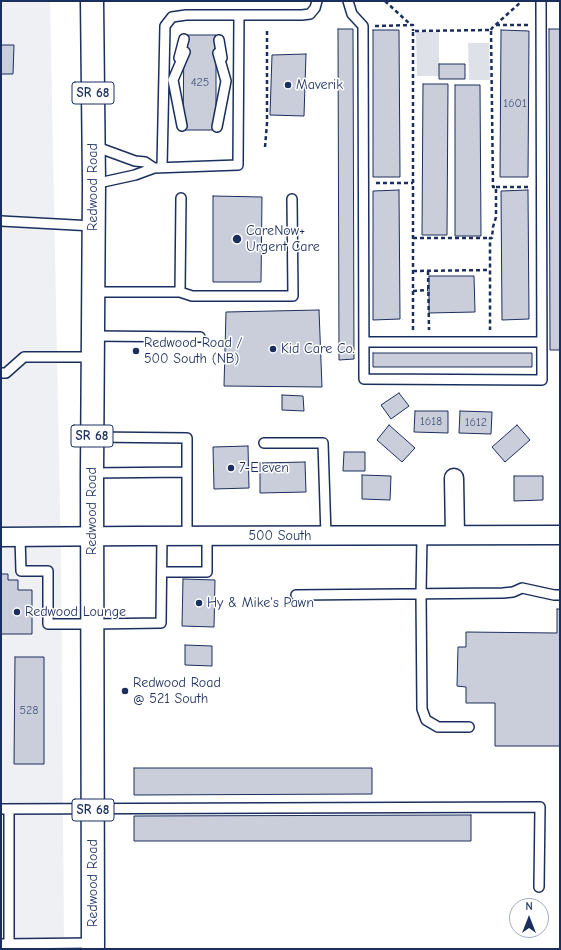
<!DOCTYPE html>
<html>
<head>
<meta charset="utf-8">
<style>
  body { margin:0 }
  #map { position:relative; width:561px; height:950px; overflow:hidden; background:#fff; font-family:"Comic Neue",sans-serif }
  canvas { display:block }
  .frame { position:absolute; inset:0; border:2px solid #1b2f5e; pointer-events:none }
  .north { position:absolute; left:509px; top:898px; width:40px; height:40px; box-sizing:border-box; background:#fff; border:1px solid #a4acbf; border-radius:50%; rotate:0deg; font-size:11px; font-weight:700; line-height:16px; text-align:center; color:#1b2f5e }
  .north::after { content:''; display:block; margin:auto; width:14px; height:18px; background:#1b2f5e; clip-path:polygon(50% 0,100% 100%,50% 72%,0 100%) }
</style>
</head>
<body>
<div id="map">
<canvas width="561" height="950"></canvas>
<div class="frame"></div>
<div class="north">N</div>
</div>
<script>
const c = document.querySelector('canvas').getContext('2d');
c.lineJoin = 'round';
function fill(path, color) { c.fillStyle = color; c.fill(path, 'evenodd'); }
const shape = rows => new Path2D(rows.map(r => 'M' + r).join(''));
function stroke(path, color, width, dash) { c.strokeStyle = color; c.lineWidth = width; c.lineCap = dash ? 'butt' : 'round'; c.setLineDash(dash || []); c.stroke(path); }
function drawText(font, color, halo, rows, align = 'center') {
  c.font = font + ' "Comic Neue",sans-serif'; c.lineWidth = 3; c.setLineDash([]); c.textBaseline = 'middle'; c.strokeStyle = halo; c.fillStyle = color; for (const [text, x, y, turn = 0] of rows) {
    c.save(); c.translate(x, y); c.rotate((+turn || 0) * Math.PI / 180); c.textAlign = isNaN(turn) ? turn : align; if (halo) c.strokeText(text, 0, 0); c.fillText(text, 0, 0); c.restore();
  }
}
const built = shape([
  [1,1,50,1,61,561,64,949,1,949]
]);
const green = shape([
  [416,32,439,32,439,76,417,76],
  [468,43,489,43,490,80,469,80]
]);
const building = shape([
  [338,29,353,29,354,359,339,360,338,29],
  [549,29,560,29,560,350,550,350,549,29],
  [373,30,399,30,400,177,373,177,373,30],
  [501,30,529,31,528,177,500,177,501,30],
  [184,35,216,35,216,130,183,130,184,35],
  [1,45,14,45,13,74,1,74,1,45],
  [306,54,304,116,270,115,272,55,306,54],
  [439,64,465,64,465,79,439,79,439,64],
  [423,84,448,84,447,235,422,235,423,84],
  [455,85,480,85,481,236,455,236,455,85],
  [399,190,400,319,373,320,373,191,399,190],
  [528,190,529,319,502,320,501,191,528,190],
  [213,196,262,197,261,282,213,282,213,196],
  [429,276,474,276,475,312,429,313,429,276],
  [319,310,322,387,224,386,226,312,319,310],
  [373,353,532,353,532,367,373,367,373,353],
  [399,393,409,406,391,419,381,405,399,393],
  [282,395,303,396,304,411,282,410,282,395],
  [415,411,448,411,448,433,414,432,415,411],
  [460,411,492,412,491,434,459,433,460,411],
  [389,425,415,448,402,462,377,440,389,425],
  [517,425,530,440,505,462,492,447,517,425],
  [248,446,249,488,214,489,213,447,248,446],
  [344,452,365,452,365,471,343,471,344,452],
  [305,462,306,492,260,493,260,463,305,462],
  [362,475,391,476,390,500,362,499,362,475],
  [514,476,543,476,543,500,514,501,514,476],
  [1,574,8,574,8,580,18,580,18,590,32,590,32,634,1,634,1,574],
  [183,579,215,580,214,627,182,626,183,579],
  [557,609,560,609,560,746,495,746,495,703,466,703,466,687,457,686,458,647,466,647,466,632,557,633,557,609],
  [185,645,212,646,212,666,185,665,185,645],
  [15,657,44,657,44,764,14,764,15,657],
  [134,768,372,768,372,794,134,795,134,768],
  [471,815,471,841,134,841,134,816,471,815]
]);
const path = shape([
  [385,1,411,25],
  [496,25,531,25],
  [375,26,413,25,413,31],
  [491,30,492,28,522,1],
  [265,147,267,123,267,28],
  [376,183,413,183],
  [496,187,530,187],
  [413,238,490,238],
  [413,271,490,270],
  [428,271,429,330],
  [413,291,428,290],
  [413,330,413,31,491,30,493,187,496,187,496,217,493,227,492,238,490,238,490,330]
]);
const lane = shape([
  [348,1,352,14,363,26,364,379,542,380,541,1],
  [219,40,222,58],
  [179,58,184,39],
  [182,126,173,80,185,52],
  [217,127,226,81,218,53],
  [94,146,135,161,145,162,154,168],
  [162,167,165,26,172,17,186,15,239,15],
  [94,184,135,175,154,168,238,165,239,15,302,15,310,14,315,8,317,1],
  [1,221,93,226],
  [93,292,180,292,181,198],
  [180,292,192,296,293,296,292,199],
  [93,336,200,337],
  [364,342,542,342],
  [1,373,6,373,24,357,93,357],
  [92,437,187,438,187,536],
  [264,443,323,443,326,536],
  [92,473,187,472],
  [422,536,421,594,422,709,426,720,438,727,469,727],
  [20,537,21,571,48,571,48,624,92,624,161,623,162,536],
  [162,572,207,572,207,536],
  [296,595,503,593,513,592,522,588,554,595,560,595],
  [1,809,540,807,539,887],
  [1,944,93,943],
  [9,944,9,809]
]);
const street = shape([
  [454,478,455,535],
  [1,537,134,536,560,535]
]);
const primary = shape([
  [92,1,94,184,92,473,93,949]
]);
const markers = [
  [288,85,4,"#1b2f5e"],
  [237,239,5,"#1b2f5e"],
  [273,349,4,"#1b2f5e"],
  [136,351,4,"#1b2f5e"],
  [231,468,4,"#1b2f5e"],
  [199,603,4,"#1b2f5e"],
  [17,612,4,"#1b2f5e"],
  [125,691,4,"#1b2f5e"]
];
const numberNames = [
  ["425",200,83],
  ["1601",515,104],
  ["1618",431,422],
  ["1612",476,423],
  ["528",29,711]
];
const shields = [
  [93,93,42],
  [92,436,42],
  [93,810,42]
];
const shieldNames = [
  ["SR 68",93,93],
  ["SR 68",92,436],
  ["SR 68",93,810]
];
const poiNames = [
  ["Maverik",296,85],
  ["CareNow+",246,231],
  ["Urgent Care",246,247],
  ["Redwood Road /",144,343],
  ["500 South (NB)",144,359],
  ["Kid Care Co.",281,349],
  ["7-Eleven",239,468],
  ["Hy & Mike's Pawn",207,603],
  ["Redwood Lounge",25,612],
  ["Redwood Road",133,683],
  ["@ 521 South",133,699]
];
const streetNames = [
  ["Redwood Road",93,187,-90],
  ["Redwood Road",92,511,-90],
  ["500 South",280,536],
  ["Redwood Road",93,883,-90]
];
fill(built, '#eff0f4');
fill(green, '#dee1e7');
fill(building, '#caceda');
stroke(building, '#1b2f5e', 1);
stroke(lane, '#1b2f5e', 12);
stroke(street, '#1b2f5e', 21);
stroke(primary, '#1b2f5e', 25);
stroke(path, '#1b2f5e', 2.5, [4, 3]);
stroke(lane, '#fff', 9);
stroke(street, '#fff', 18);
stroke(primary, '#fff', 22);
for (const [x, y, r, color] of markers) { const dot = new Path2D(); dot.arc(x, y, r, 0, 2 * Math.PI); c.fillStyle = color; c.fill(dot); stroke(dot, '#fff', 1.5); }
drawText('12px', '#47577d', null, numberNames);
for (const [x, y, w] of shields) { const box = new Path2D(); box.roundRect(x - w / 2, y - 11, w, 22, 3); c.fillStyle = '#fff'; c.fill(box); stroke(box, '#1b2f5e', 1); }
drawText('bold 13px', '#1b2f5e', null, shieldNames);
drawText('14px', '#1b2f5e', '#fff', poiNames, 'left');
drawText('14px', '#1b2f5e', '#fff', streetNames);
</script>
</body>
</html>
